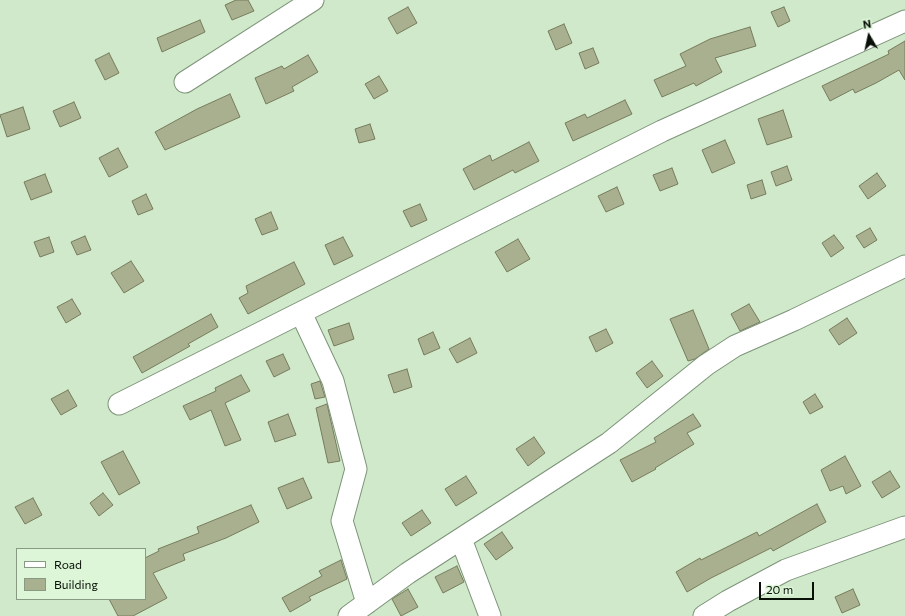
<!DOCTYPE html>
<html>
<head>
<meta charset="utf-8">
<style>
  body { margin:0 }
  #map { position:relative; width:905px; height:616px; overflow:hidden; background:#d0e9cb; font-family:Commissioner,sans-serif }
  canvas { display:block }
  .legend { position:absolute; left:16px; top:548px; width:130px; height:52px; box-sizing:border-box; background:#ddf6d8; border:1px solid #889a84; margin:0; padding:5px 7px; list-style:none; font-size:12px; color:#081007 }
  .legend li { display:flex; align-items:center; gap:8px; height:20px }
  .legend b { width:20px; border:1px solid #889a84 }
  .north { position:absolute; left:849px; top:16px; width:40px; height:40px; -webkit-text-stroke:3px #ddf6d8; paint-order:stroke; rotate:351deg; font-size:11px; font-weight:700; line-height:16px; text-align:center; color:#081007 }
  .north::after { content:''; display:block; margin:auto; width:14px; height:18px; background:#081007; clip-path:polygon(50% 0,100% 100%,50% 72%,0 100%) }
  .scale { position:absolute; left:759px; top:582px; width:55px; height:18px; box-sizing:border-box; border:2px solid #081007; border-top:0; padding-left:5px; font-size:12px; line-height:14px; white-space:nowrap; color:#081007; -webkit-text-stroke:3px #ddf6d8; paint-order:stroke }
</style>
</head>
<body>
<div id="map">
<canvas width="905" height="616"></canvas>
<ul class="legend">
<li><b style="height:5px;background:#fff"></b>Road</li>
<li><b style="height:11px;background:#a9b08f"></b>Building</li>
</ul>
<div class="north">N</div>
<div class="scale">20 m</div>
</div>
<script>
const c = document.querySelector('canvas').getContext('2d');
c.lineJoin = 'round';
function fill(path, color) { c.fillStyle = color; c.fill(path, 'evenodd'); }
const shape = rows => new Path2D(rows.map(r => 'M' + r).join(''));
function stroke(path, color, width, dash) { c.strokeStyle = color; c.lineWidth = width; c.lineCap = dash ? 'butt' : 'round'; c.setLineDash(dash || []); c.stroke(path); }
const building = shape([
  [236,0,248,0,254,11,232,20,225,5,236,0],
  [408,7,417,23,397,34,388,18,408,7],
  [784,7,790,21,778,27,771,12,784,7],
  [200,20,205,32,162,52,157,38,200,20],
  [564,24,572,43,556,50,548,31,564,24],
  [750,27,756,46,715,58,722,72,696,86,694,83,662,97,654,80,686,66,680,54,710,39,750,27],
  [905,41,905,80,899,70,876,83,855,93,853,89,830,101,822,86,889,54,888,51,905,41],
  [593,48,599,63,585,69,579,53,593,48],
  [109,53,119,73,105,80,95,60,109,53],
  [308,55,318,72,292,87,294,91,266,104,255,78,282,66,284,69,308,55],
  [379,76,388,91,374,99,365,84,379,76],
  [230,94,240,117,165,150,155,132,197,109,230,94],
  [625,100,632,114,573,141,565,123,585,114,587,118,625,100],
  [74,102,81,118,60,127,53,111,74,102],
  [23,107,30,129,7,137,0,115,23,107],
  [783,110,792,137,767,145,758,119,783,110],
  [370,124,375,139,359,143,355,129,370,124],
  [725,140,735,163,712,173,702,150,725,140],
  [529,142,539,161,515,173,513,170,474,190,463,169,490,155,492,161,529,142],
  [118,148,128,167,109,177,99,158,118,148],
  [787,166,792,180,776,186,771,172,787,166],
  [672,168,678,184,660,191,653,175,672,168],
  [877,173,886,186,868,199,859,186,877,173],
  [45,174,52,192,31,200,24,182,45,174],
  [762,180,766,194,751,199,747,185,762,180],
  [617,187,624,204,606,212,598,196,617,187],
  [146,194,153,209,138,215,132,201,146,194],
  [420,204,427,220,411,227,403,211,420,204],
  [271,212,278,229,262,235,255,219,271,212],
  [870,228,877,240,864,248,856,236,870,228],
  [834,235,844,248,831,257,822,243,834,235],
  [85,236,91,250,77,255,71,242,85,236],
  [49,237,54,252,40,257,34,242,49,237],
  [343,237,353,256,334,265,325,245,343,237],
  [518,239,530,259,507,272,495,252,518,239],
  [131,261,144,281,124,293,111,273,131,261],
  [294,262,305,284,248,314,239,298,248,293,246,286,294,262],
  [72,299,81,314,66,323,57,307,72,299],
  [749,304,760,322,740,331,731,314,749,304],
  [693,310,709,349,695,359,688,361,670,319,693,310],
  [211,314,218,327,188,344,190,346,142,373,133,357,211,314],
  [847,318,857,333,839,345,829,330,847,318],
  [349,323,354,339,334,346,328,330,349,323],
  [606,329,613,343,596,352,589,337,606,329],
  [433,332,440,348,424,355,418,339,433,332],
  [470,338,477,353,457,363,449,349,470,338],
  [283,354,290,369,274,377,266,361,283,354],
  [652,361,663,376,647,388,636,373,652,361],
  [407,369,412,387,394,393,388,375,407,369],
  [241,375,250,391,225,403,241,440,225,446,211,410,190,420,183,406,216,391,215,388,241,375],
  [320,381,325,397,315,399,311,384,320,381],
  [68,390,77,406,61,415,51,399,68,390],
  [815,394,823,407,810,414,803,402,815,394],
  [327,404,340,461,328,463,316,408,327,404],
  [288,414,296,435,275,442,268,422,288,414],
  [693,414,701,426,687,433,694,444,655,468,656,469,632,482,620,460,656,442,654,438,693,414],
  [534,437,545,453,528,466,516,449,534,437],
  [123,451,140,483,119,495,101,462,123,451],
  [845,456,861,486,846,494,843,486,830,491,821,470,845,456],
  [890,471,900,487,882,498,872,482,890,471],
  [466,476,477,493,456,506,445,489,466,476],
  [303,478,312,498,287,509,278,488,303,478],
  [103,493,113,505,99,516,90,503,103,493],
  [33,498,42,515,25,524,15,507,33,498],
  [817,504,826,522,773,551,771,548,711,578,687,592,676,572,700,558,701,560,757,532,759,536,817,504],
  [251,505,259,522,226,538,183,554,185,560,153,573,167,598,133,616,118,616,109,599,145,599,145,558,159,551,158,549,199,533,197,527,251,505],
  [422,510,431,523,411,536,402,523,422,510],
  [502,532,513,548,496,560,484,544,502,532],
  [341,560,347,579,309,597,311,600,290,612,282,598,322,576,319,571,341,560],
  [457,566,464,582,443,593,435,577,457,566],
  [408,589,418,607,401,616,392,599,408,589],
  [853,589,860,605,842,613,835,597,853,589]
]);
const street = shape([
  [185,82,313,0],
  [301,313,333,381,356,469,342,521,367,603],
  [119,404,662,131,905,21],
  [461,539,490,616],
  [349,616,408,573,609,443,706,365,735,346,794,320,905,266],
  [704,616,728,601,786,570,905,527]
]);
fill(building, '#a9b08f');
stroke(building, '#767c5c', 1);
stroke(street, '#7d9479', 23);
stroke(street, '#fff', 21);
</script>
</body>
</html>
